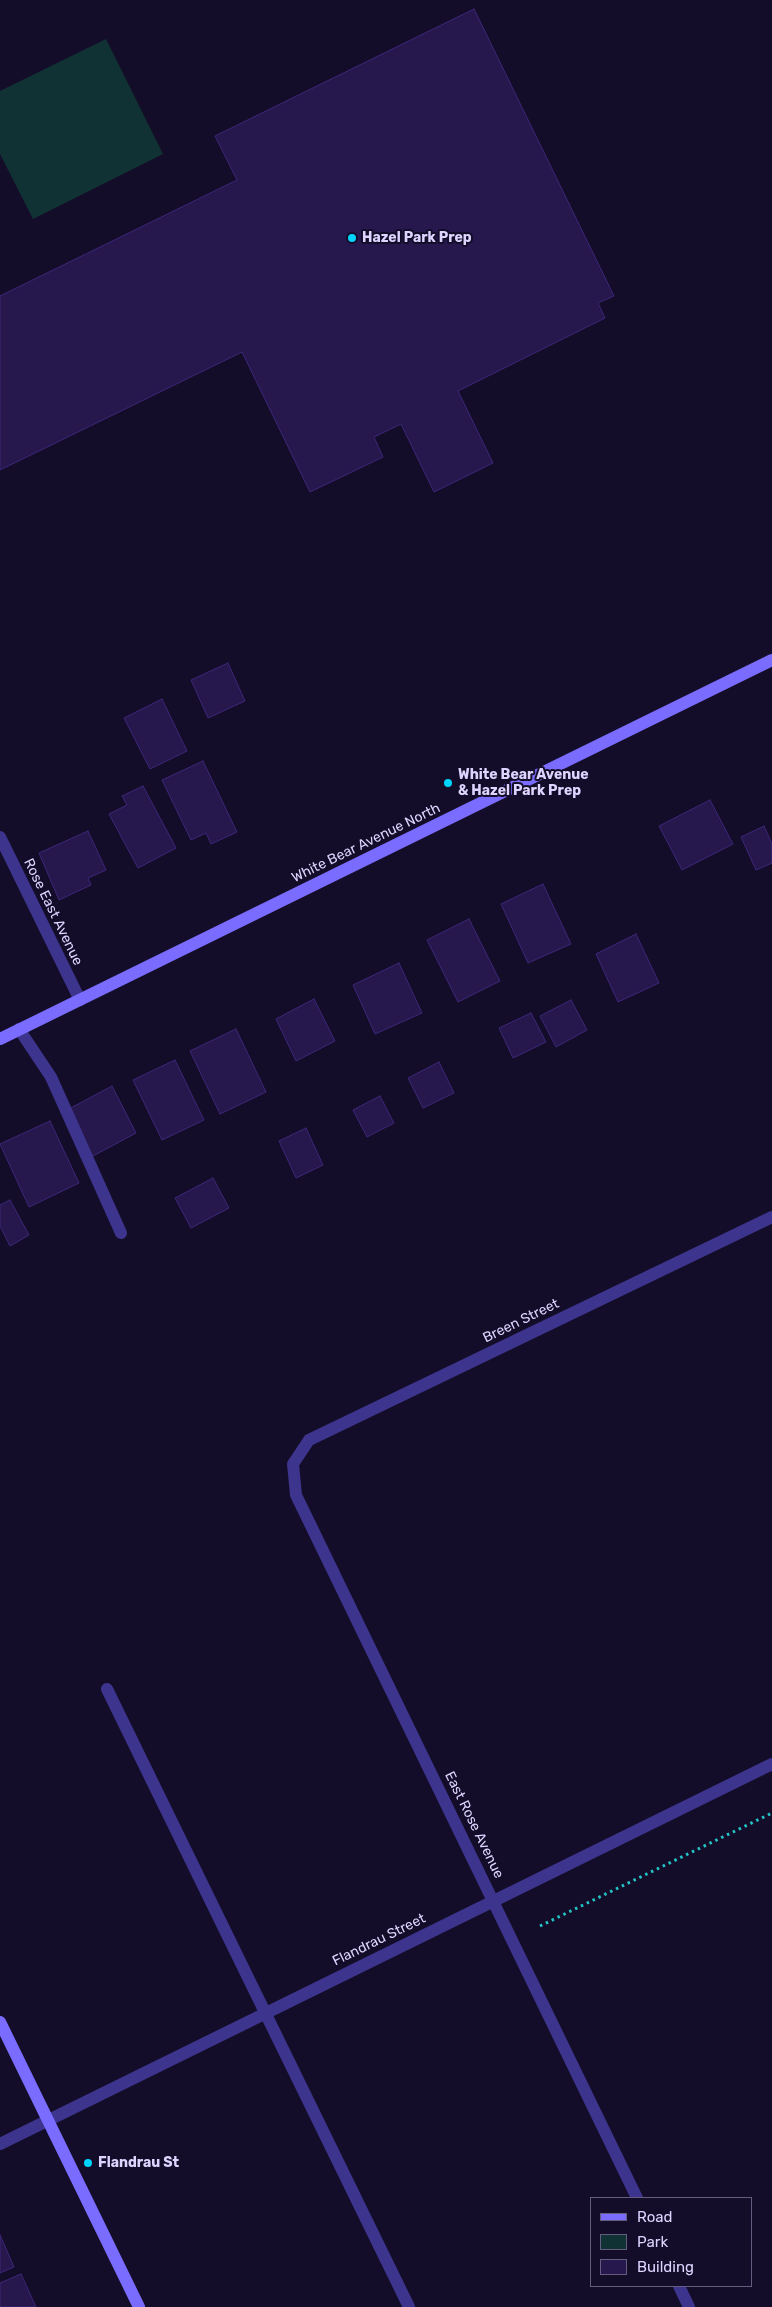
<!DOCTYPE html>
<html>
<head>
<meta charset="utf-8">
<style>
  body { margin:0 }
  #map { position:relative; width:772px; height:2307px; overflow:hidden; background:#140d29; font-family:Rubik,sans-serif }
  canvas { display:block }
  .legend { position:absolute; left:590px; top:2197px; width:162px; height:90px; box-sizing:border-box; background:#140d29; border:1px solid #645d7f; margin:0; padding:6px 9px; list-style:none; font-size:15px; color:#ddd5ff }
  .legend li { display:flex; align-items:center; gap:10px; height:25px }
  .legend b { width:25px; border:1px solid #645d7f }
</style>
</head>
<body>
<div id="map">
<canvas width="772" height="2307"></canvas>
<ul class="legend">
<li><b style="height:6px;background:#7a6cff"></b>Road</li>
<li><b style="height:14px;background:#103234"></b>Park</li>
<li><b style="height:14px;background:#26174c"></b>Building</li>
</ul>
</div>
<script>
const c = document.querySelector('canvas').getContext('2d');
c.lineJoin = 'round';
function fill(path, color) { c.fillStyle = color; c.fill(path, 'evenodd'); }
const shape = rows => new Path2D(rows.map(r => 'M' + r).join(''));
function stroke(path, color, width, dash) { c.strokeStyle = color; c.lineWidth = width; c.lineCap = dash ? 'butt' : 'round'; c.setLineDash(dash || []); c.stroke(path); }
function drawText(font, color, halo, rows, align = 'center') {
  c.font = font + ' Rubik,sans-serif'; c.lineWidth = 4; c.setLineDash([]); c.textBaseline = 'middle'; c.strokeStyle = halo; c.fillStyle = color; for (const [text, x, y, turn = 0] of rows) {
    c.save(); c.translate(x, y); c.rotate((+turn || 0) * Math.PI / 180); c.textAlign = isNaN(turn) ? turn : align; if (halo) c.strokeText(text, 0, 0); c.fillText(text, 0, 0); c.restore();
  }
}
const green = shape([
  [106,39,163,154,33,219,0,154,0,91]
]);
const building = shape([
  [474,9,614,296,598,303,605,318,458,391,493,463,434,492,401,424,374,437,383,457,310,492,242,352,0,470,0,296,237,180,215,136,474,9],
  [228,663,245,701,208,718,191,680,228,663],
  [162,699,187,751,150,769,124,718,162,699],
  [203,761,237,832,211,844,206,833,191,840,162,780,203,761],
  [143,786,176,848,138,868,109,814,127,805,122,796,143,786],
  [710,800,733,844,682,870,659,826,710,800],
  [764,826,772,844,772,863,756,870,741,837,764,826],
  [88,831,106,870,88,878,91,885,59,900,39,853,88,831],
  [543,884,571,944,528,963,501,904,543,884],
  [469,919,500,981,458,1002,427,940,469,919],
  [636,934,659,983,618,1002,596,954,636,934],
  [399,963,422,1013,375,1034,353,985,399,963],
  [314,999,335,1041,296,1061,276,1019,314,999],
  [571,1000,587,1030,556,1047,540,1016,571,1000],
  [531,1013,546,1042,513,1058,499,1028,531,1013],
  [236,1029,266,1092,220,1114,190,1051,236,1029],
  [175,1060,204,1120,162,1140,133,1080,175,1060],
  [439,1062,454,1093,423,1108,408,1078,439,1062],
  [112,1086,136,1133,91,1157,67,1110,112,1086],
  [380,1096,394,1123,367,1137,353,1110,380,1096],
  [50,1121,79,1183,29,1207,0,1144,50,1121],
  [306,1128,323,1165,296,1178,279,1141,306,1128],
  [213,1178,229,1208,191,1228,175,1198,213,1178],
  [10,1200,29,1235,10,1246,0,1226,0,1205,10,1200],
  [0,2235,14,2267,0,2273,0,2235],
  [21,2274,36,2307,0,2307,0,2283,21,2274]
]);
const path = shape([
  [540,1926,772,1813]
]);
const service = shape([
  [19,1029,51,1077,121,1233],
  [107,1689,409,2307]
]);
const minor = shape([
  [0,837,80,1000],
  [0,2144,772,1764],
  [637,2198,296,1495,293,1464,309,1440,772,1217],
  [679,2286,689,2307]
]);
const secondary = shape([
  [0,1039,772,660],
  [0,2022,139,2307]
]);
const markers = [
  [352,238,5,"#01d4ff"],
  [448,783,5,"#01d4ff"],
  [88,2163,5,"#01d4ff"]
];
const poiNames = [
  ["Hazel Park Prep",362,238],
  ["White Bear Avenue",458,775],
  ["& Hazel Park Prep",458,791],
  ["Flandrau St",98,2163]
];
const streetNames = [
  ["White Bear Avenue North",366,843,-26],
  ["Rose East Avenue",53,912,64],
  ["Breen Street",521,1321,-26],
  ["East Rose Avenue",474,1825,64],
  ["Flandrau Street",379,1940,-26]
];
fill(green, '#103234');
fill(building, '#26174c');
stroke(building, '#3e277a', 1);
stroke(path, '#23c4c5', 3, [2.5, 4]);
stroke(service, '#3d348d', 12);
stroke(minor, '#3d348d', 12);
stroke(secondary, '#7a6cff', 12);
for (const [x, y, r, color] of markers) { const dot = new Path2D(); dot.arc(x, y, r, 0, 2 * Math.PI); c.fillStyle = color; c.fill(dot); stroke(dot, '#140d29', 2); }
drawText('bold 14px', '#ddd5ff', '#140d29', poiNames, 'left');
drawText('14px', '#ddd5ff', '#140d29', streetNames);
</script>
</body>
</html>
